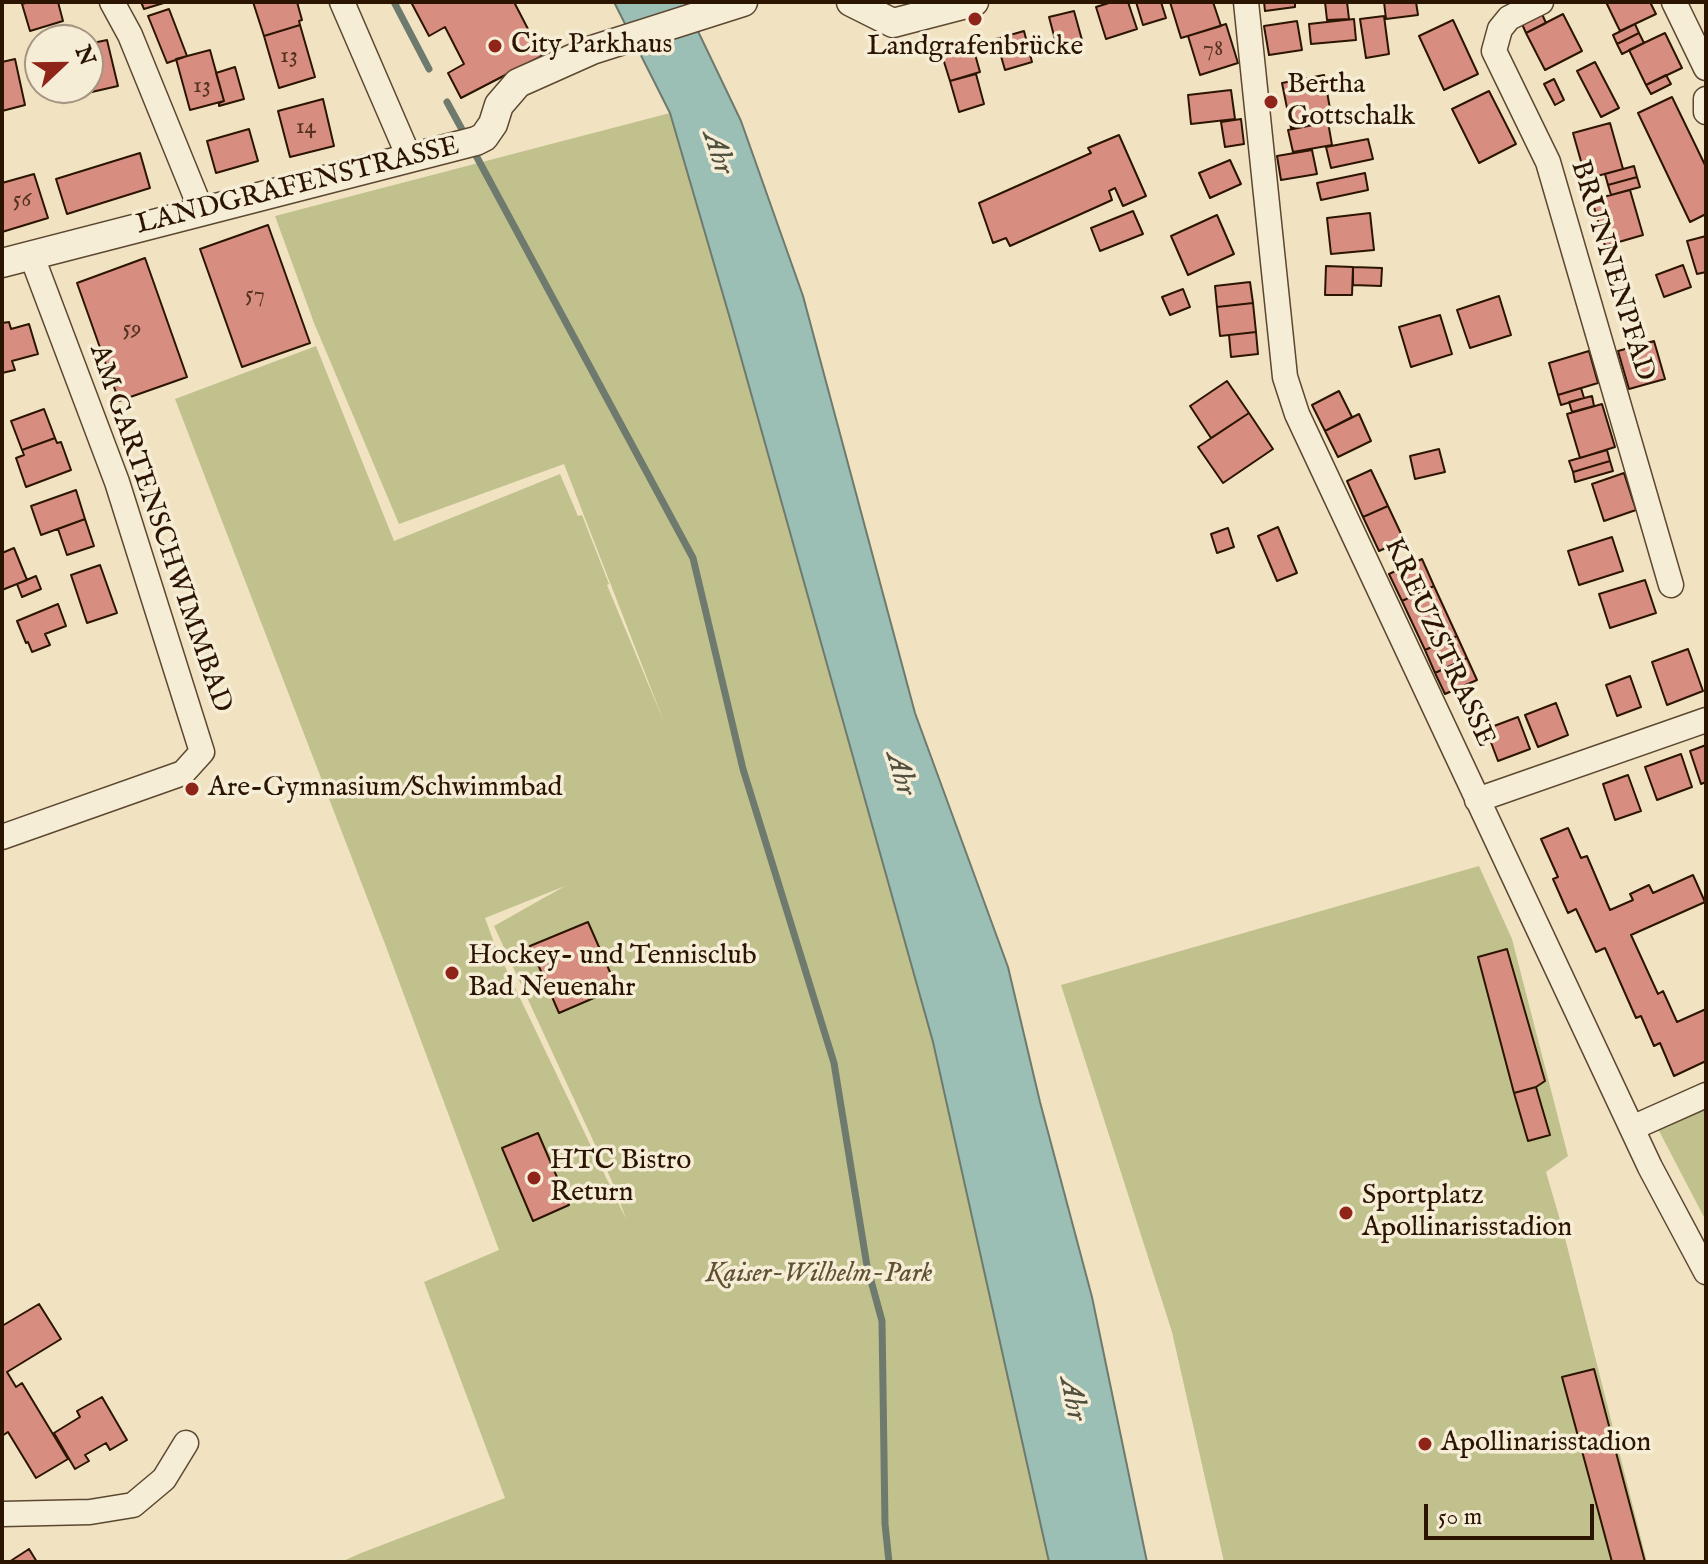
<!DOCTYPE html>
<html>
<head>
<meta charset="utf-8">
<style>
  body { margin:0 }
  #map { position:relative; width:1708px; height:1564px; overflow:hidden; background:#f1e3c2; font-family:"IM FELL English",serif }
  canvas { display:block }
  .frame { position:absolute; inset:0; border:4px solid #2b1400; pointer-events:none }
  .north { position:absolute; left:24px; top:24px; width:80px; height:80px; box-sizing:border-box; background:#f6edd7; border:2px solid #a59681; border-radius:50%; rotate:68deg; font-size:22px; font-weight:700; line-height:32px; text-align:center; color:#2b1400 }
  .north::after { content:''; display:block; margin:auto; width:28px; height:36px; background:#8f2418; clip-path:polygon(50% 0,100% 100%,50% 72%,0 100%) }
  .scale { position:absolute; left:1424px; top:1504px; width:170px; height:36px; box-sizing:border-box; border:4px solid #2b1400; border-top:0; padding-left:10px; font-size:24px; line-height:28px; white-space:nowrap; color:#2b1400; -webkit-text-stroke:6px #f6edd7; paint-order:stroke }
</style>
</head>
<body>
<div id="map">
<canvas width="1708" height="1564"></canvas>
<div class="frame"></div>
<div class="north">N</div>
<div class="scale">50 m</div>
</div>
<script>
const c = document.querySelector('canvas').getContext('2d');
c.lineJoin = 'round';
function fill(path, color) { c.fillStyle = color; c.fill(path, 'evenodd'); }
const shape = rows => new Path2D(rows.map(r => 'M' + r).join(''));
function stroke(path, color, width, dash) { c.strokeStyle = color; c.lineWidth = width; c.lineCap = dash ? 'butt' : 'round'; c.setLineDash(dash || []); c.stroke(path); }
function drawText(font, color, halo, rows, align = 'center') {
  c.font = font + ' "IM FELL English",serif'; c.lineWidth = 7; c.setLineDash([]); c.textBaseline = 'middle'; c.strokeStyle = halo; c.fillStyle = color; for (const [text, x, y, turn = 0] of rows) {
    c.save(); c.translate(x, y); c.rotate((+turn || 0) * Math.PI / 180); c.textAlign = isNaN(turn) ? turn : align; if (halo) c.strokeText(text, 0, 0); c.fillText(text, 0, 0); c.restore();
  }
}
const green = shape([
  [670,113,731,322,933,1042,1049,1562,341,1562,361,1553,505,1498,424,1282,499,1250,385,944,175,399,316,346,394,541,560,474,578,516,582,515,609,584,607,585,664,722,564,464,399,524,314,323,275,216],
  [565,886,494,926,615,1188,626,1219,496,948,485,918],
  [1479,866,1512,939,1568,1156,1546,1172,1563,1230,1647,1562,1224,1562,1172,1332,1061,985],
  [1706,1105,1706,1221,1657,1127]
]);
const water = shape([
  [614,2,684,2,741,121,803,296,915,713,1008,967,1040,1102,1092,1297,1147,1562,1049,1562,933,1042,731,322,670,113,614,2]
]);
const stream = shape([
  [394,2,429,69],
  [447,102,465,135],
  [473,150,693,558,743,769,834,1063,867,1266,882,1321,885,1524,889,1562]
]);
const building = shape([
  [29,2,58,2,63,21,30,31,22,4,29,2],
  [141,2,167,2,144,9,141,2],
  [253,2,297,2,302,20,299,21,300,25,264,36,253,2],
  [411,2,514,2,542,56,461,98,448,73,464,64,445,27,429,36,411,2],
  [1112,2,1128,2,1137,29,1106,39,1096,7,1112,2],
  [1136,2,1161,2,1166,18,1143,25,1136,2],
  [1170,2,1213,2,1221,26,1181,38,1170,2],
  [1264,2,1295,2,1295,7,1265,11,1264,2],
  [1325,2,1347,2,1349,19,1327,20,1325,2],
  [1384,2,1416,2,1418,15,1386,19,1384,2],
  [1606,2,1650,2,1656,14,1620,31,1606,2],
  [169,9,187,56,167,63,148,16,169,9],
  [1074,11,1082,40,1057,47,1049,17,1074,11],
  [1542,14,1546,23,1526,33,1522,24,1542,14],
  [1563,14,1582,51,1545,70,1526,33,1563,14],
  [1384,16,1389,54,1366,58,1360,19,1384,16],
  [1354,19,1356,40,1311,44,1309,24,1354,19],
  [1453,20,1478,74,1444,90,1419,36,1453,20],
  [1297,21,1302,50,1269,55,1264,26,1297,21],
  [1226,24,1238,63,1200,75,1188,36,1226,24],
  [1635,24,1639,33,1617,44,1613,35,1635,24],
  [300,25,315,77,279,88,264,36,300,25],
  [1024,31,1032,62,1005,70,996,39,1024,31],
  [1639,33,1644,43,1622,54,1617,44,1639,33],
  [1665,33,1682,68,1646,85,1629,50,1665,33],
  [107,40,118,86,61,99,59,88,88,88,88,44,107,40],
  [971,40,980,72,950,81,940,49,971,40],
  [210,50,224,101,190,110,176,59,210,50],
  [15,59,25,105,2,111,2,62,15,59],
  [1595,62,1619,108,1601,117,1577,71,1595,62],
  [235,67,244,99,219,106,219,103,224,101,216,73,235,67],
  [976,74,984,104,959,112,950,81,976,74],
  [1324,75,1332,120,1291,128,1282,83,1324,75],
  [1666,75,1671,84,1651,94,1646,85,1666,75],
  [1554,79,1564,100,1555,105,1544,84,1554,79],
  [1231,90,1235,119,1191,124,1188,95,1231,90],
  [1489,91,1516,144,1479,163,1452,109,1489,91],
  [1672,97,1706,167,1706,214,1690,222,1638,113,1672,97],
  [323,99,334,146,290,157,278,111,323,99],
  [1241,119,1244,144,1225,147,1221,122,1241,119],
  [1328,122,1332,145,1293,152,1288,130,1328,122],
  [1610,123,1623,169,1586,179,1573,133,1610,123],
  [249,129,258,161,216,173,207,141,249,129],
  [1119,135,1146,196,1123,206,1115,188,1109,191,1112,200,1010,246,1006,238,993,243,979,203,1091,153,1088,148,1119,135],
  [1368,139,1373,159,1331,168,1326,147,1368,139],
  [1312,150,1317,174,1281,180,1277,156,1312,150],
  [140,153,150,188,67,214,56,179,140,153],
  [1230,160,1241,184,1210,198,1199,173,1230,160],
  [1634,166,1637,177,1608,185,1605,174,1634,166],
  [1365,173,1368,190,1321,200,1317,183,1365,173],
  [34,174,48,218,2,232,2,183,34,174],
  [1637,177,1640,187,1611,195,1608,185,1637,177],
  [1630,190,1643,235,1605,246,1592,200,1630,190],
  [1133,211,1143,234,1100,251,1091,228,1133,211],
  [1370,213,1374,250,1331,254,1327,218,1370,213],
  [1217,215,1234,254,1188,275,1171,236,1217,215],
  [268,225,310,343,242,367,200,249,268,225],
  [1706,236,1706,272,1697,274,1687,241,1706,236],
  [145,258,187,377,119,401,77,283,145,258],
  [1683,265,1691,287,1664,297,1656,275,1683,265],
  [1326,266,1353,267,1352,295,1325,295,1326,266],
  [1353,267,1382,268,1381,286,1353,285,1353,267],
  [1250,282,1253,303,1217,307,1215,286,1250,282],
  [1183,289,1190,307,1170,315,1162,297,1183,289],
  [1499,296,1511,335,1470,348,1457,310,1499,296],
  [1253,303,1256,332,1220,336,1217,307,1253,303],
  [1440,315,1452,354,1411,367,1399,327,1440,315],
  [9,322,11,329,29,324,38,354,12,361,15,370,2,373,2,323,9,322],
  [1256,332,1258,354,1231,357,1229,335,1256,332],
  [1654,341,1665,379,1629,389,1618,351,1654,341],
  [1589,351,1598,383,1558,395,1549,363,1589,351],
  [1227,381,1249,413,1211,438,1190,406,1227,381],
  [1581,388,1584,398,1561,405,1558,395,1581,388],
  [1339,391,1352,417,1325,431,1312,405,1339,391],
  [1592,396,1594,406,1572,412,1569,402,1592,396],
  [1602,404,1615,447,1580,458,1567,414,1602,404],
  [44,409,55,438,22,450,11,421,44,409],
  [1249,413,1273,449,1223,483,1198,447,1249,413],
  [1359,414,1371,441,1338,457,1325,431,1359,414],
  [55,438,57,443,61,442,71,470,26,487,16,458,24,455,22,450,55,438],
  [1439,449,1445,472,1415,479,1410,456,1439,449],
  [1607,450,1610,461,1573,472,1569,461,1607,450],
  [1610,461,1613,471,1575,482,1573,472,1610,461],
  [1371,470,1388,506,1363,517,1347,481,1371,470],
  [1624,473,1636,510,1604,521,1592,484,1624,473],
  [76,490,85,519,41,535,31,506,76,490],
  [1388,506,1404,540,1379,551,1363,517,1388,506],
  [85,519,94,546,67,555,58,529,85,519],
  [1278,527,1297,573,1277,581,1258,536,1278,527],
  [1228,528,1234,547,1217,553,1211,534,1228,528],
  [1612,537,1623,571,1579,585,1568,551,1612,537],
  [14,548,27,580,2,590,2,553,14,548],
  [1422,559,1434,586,1402,601,1389,574,1422,559],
  [100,565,117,613,87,623,71,575,100,565],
  [36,576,41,589,22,597,17,584,36,576],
  [1645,580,1656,613,1610,628,1599,594,1645,580],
  [1434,586,1457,636,1425,650,1402,601,1434,586],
  [58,604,66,626,45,634,50,645,32,652,28,642,26,643,17,621,58,604],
  [1457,636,1467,658,1435,673,1425,650,1457,636],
  [1688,649,1703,691,1667,705,1652,662,1688,649],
  [1467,658,1477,680,1445,694,1435,673,1467,658],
  [1630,676,1641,707,1617,716,1606,685,1630,676],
  [1556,703,1568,735,1538,747,1525,715,1556,703],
  [1518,717,1530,749,1498,761,1486,729,1518,717],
  [1706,745,1706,782,1701,784,1690,751,1706,745],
  [1681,754,1692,787,1657,800,1645,767,1681,754],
  [1628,775,1641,811,1615,820,1603,784,1628,775],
  [1568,828,1581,858,1587,856,1610,910,1633,900,1630,894,1649,885,1653,893,1693,875,1705,902,1631,935,1658,994,1663,991,1677,1022,1706,1009,1706,1061,1674,1076,1660,1043,1654,1046,1641,1016,1636,1018,1605,948,1596,952,1576,909,1568,913,1553,879,1558,877,1541,839,1568,828],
  [588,922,617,988,559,1013,530,946,588,922],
  [1507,949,1545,1081,1536,1087,1514,1093,1478,957,1507,949],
  [1536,1087,1550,1135,1528,1141,1514,1093,1536,1087],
  [538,1133,569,1205,533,1221,502,1148,538,1133],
  [39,1304,61,1339,7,1372,16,1387,22,1383,68,1459,36,1478,8,1432,2,1436,2,1326,39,1304],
  [1594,1369,1645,1562,1612,1562,1562,1377,1594,1369],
  [102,1397,127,1440,110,1450,106,1443,85,1455,89,1461,75,1469,54,1433,80,1417,77,1411,102,1397],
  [29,1549,37,1562,9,1562,29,1549]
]);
const minor = shape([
  [112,2,130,35,202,212],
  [342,2,409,157],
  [1246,2,1285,377,1297,414,1650,1167,1706,1272],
  [1541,2,1509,18,1500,29,1494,51,1548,162,1671,585],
  [1674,2,1706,68],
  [1706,99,1706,112],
  [1477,800,1706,720],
  [2,837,183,773,202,752,117,482,31,254],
  [1632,1128,1706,1095],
  [2,1514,90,1512,133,1505,164,1479,186,1443]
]);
const tertiary = shape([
  [851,2,893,23,974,2],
  [2,263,476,141,484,137,493,124,499,105,518,83,592,50,743,2]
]);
const markers = [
  [975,19,8,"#8f2418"],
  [495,46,8,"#8f2418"],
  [1271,102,8,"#8f2418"],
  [192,789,8,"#8f2418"],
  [452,973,8,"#8f2418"],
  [534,1178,8,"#8f2418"],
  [1346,1213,8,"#8f2418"],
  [1425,1444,8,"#8f2418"]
];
const numberNames = [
  ["78",1213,50],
  ["13",289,57],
  ["13",202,87],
  ["14",306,128],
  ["56",22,201],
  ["57",255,296],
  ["59",132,330]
];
const poiNames = [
  ["City Parkhaus",511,46],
  ["Landgrafenbrücke",975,48,"center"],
  ["Bertha",1287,86],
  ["Gottschalk",1287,118],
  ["Are-Gymnasium/Schwimmbad",208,789],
  ["Hockey- und Tennisclub",468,957],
  ["Bad Neuenahr",468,989],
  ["HTC Bistro",550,1162],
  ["Return",550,1194],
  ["Sportplatz",1362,1197],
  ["Apollinarisstadion",1362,1229],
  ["Apollinarisstadion",1441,1444]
];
const streetNames = [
  ["LANDGRAFENSTRASSE",298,187,-14],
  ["BRUNNENPFAD",1611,271,73],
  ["AM GARTENSCHWIMMBAD",159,529,71],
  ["KREUZSTRASSE",1438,643,65]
];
const parkNames = [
  ["Kaiser-Wilhelm-Park",819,1275]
];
const waterNames = [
  ["Ahr",716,153,72],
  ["Ahr",899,774,74],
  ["Ahr",1071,1399,79]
];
fill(green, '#c1c18e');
fill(water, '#9bbeb5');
stroke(water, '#6e7a6d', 2);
stroke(stream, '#6e7a6d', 7);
fill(building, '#d78e81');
stroke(building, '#2b1400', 2);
stroke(minor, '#5c4830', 27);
stroke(tertiary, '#5c4830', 31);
stroke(minor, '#f6edd7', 24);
stroke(tertiary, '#f6edd7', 28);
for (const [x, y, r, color] of markers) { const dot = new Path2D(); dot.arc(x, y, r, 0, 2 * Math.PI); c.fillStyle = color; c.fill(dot); stroke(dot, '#f6edd7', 3); }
drawText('24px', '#563220', null, numberNames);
drawText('28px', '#2b1400', '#f6edd7', poiNames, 'left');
drawText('28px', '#2b1400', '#f6edd7', streetNames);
drawText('italic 28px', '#605132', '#f6edd7', parkNames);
drawText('italic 30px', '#52503f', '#f6edd7', waterNames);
</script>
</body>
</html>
